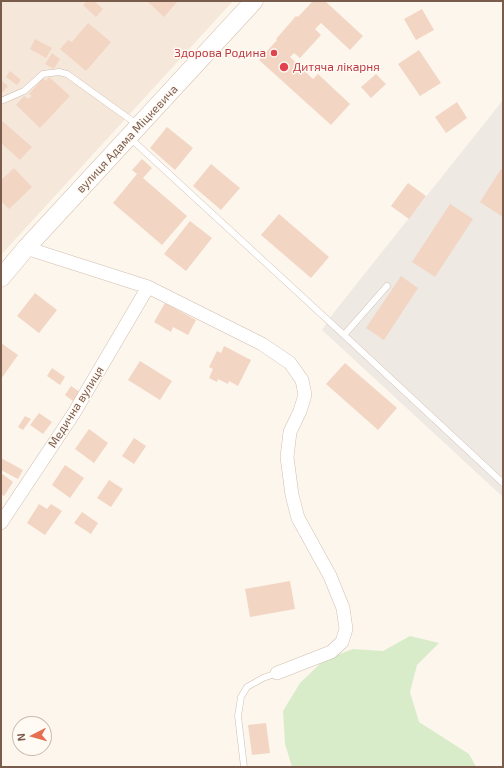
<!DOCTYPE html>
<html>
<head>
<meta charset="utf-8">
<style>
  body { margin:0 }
  #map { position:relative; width:504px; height:768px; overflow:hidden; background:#fdf6ec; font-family:"Exo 2",sans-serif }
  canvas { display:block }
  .frame { position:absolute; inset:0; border:2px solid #7a5c4d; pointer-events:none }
  .north { position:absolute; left:12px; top:716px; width:40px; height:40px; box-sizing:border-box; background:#fffaf3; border:1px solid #cabbb1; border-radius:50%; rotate:264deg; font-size:11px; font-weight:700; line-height:16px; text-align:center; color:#7a5c4d }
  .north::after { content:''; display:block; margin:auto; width:14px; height:18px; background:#e76f51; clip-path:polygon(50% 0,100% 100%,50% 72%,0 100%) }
</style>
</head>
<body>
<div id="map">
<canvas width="504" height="768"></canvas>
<div class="frame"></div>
<div class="north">N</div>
</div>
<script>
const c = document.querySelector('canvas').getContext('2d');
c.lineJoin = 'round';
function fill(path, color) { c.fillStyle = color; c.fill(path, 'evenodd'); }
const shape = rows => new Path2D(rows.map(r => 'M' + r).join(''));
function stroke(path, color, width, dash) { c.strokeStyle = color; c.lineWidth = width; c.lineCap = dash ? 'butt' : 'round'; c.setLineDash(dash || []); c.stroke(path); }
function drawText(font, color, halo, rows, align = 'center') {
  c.font = font + ' "Exo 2",sans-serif'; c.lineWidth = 3; c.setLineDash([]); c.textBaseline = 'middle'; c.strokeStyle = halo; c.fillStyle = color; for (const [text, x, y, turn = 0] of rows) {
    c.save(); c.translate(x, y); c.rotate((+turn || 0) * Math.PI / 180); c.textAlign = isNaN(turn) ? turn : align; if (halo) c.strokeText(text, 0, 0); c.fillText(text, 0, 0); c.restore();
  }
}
const residential = shape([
  [1,1,233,1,1,255]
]);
const industrial = shape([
  [503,100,503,497,322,330,335,311]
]);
const green = shape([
  [410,636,439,643,417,665,410,692,419,722,469,754,476,767,292,767,285,744,283,711,300,683,324,660,353,649,383,651]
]);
const building = shape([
  [87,1,94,1,103,9,96,17,83,5],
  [147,1,178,1,164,17],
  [313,1,325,1,363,36,350,50,321,23,315,29,321,35,300,58,294,53,290,57,313,79,318,74,350,104,331,125,259,60,277,40,276,39,296,16,298,17],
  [422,9,434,30,416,40,404,19],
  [88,23,111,42,86,71,60,49,68,40,72,42],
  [35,39,52,48,46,58,30,49],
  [419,50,441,83,420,96,398,64],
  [52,53,60,59,54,69,45,64],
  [10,71,21,80,17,85,6,77],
  [376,74,386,84,371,98,361,87],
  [49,77,70,96,40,128,16,105,24,96,28,99,32,96,29,94,43,78,46,81],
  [1,80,8,86,1,94],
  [457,102,467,118,446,133,435,117],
  [1,120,32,147,20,160,1,143],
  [167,127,193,148,175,170,150,148],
  [142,159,152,168,143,178,187,216,162,245,113,203,137,174,132,170],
  [211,164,240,188,221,210,193,186],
  [14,168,32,187,9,209,1,201,1,180],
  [501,169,503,171,503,217,480,202],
  [408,183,426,196,409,219,391,206],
  [450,204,473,219,435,277,412,262],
  [279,214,329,257,311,278,261,235],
  [190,221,212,238,186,271,164,254],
  [401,276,418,288,384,340,366,328],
  [35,293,57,310,39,333,17,316],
  [165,303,196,320,188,335,173,327,171,332,154,322],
  [1,343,18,355,1,379],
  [224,346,251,360,238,386,229,381,228,384,218,379,217,382,209,378,213,369,209,367,217,351,221,353],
  [140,361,172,381,160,400,128,380],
  [345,363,397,408,378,430,326,384],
  [52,368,65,377,60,385,47,376],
  [71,386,80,392,73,401,65,395],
  [39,413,52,422,43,434,30,425],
  [25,416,31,419,23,430,18,427],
  [89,429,108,443,94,463,75,449],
  [134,438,146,446,134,464,122,456],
  [1,458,23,470,18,479,1,470],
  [65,465,84,478,70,498,52,485],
  [1,473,13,482,4,496,1,494],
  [109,480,123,489,111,507,97,498],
  [39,504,47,509,51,504,62,511,45,535,27,523],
  [82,512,98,523,91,534,74,523],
  [290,581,295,609,250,617,245,589],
  [266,723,270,753,252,755,248,725]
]);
const lane = shape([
  [1,101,24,91,43,74,59,72,67,74,138,125],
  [130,138,344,335,503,483],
  [344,335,387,286],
  [244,767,238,716,241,697,247,687,263,678,277,673]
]);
const street = shape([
  [26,248,148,287,262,344,290,363,302,380,305,395,300,411,290,432,287,457,292,495,298,518,330,576,343,608,346,629,342,642,331,652,277,673],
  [1,523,74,413,148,287]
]);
const secondary = shape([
  [1,278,26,248,254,1]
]);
const markers = [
  [274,53,4,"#e0444e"],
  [284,67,5,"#e0444e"]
];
const healthNames = [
  ["Здорова Родина",266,53],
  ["Дитяча лікарня",293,67,"left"]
];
const streetNames = [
  ["вулиця Адама Міцкевича",127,139,-47],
  ["Медична вулиця",76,407,-58]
];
fill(residential, '#f5e8da');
fill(industrial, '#efe9e4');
fill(green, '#d8ecc9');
fill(building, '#f3d5c3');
stroke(lane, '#d1beb0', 7);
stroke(street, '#d1beb0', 14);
stroke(secondary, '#d6c0b0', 19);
stroke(lane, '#fff', 6);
stroke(street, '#fff', 13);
stroke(secondary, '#fff', 18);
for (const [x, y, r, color] of markers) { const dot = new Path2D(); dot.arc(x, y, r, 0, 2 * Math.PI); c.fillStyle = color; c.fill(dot); stroke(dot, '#fffaf3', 1.5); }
drawText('12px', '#be3a42', '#fffaf3', healthNames, 'right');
drawText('12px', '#7a5c4d', '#fffaf3', streetNames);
</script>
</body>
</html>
